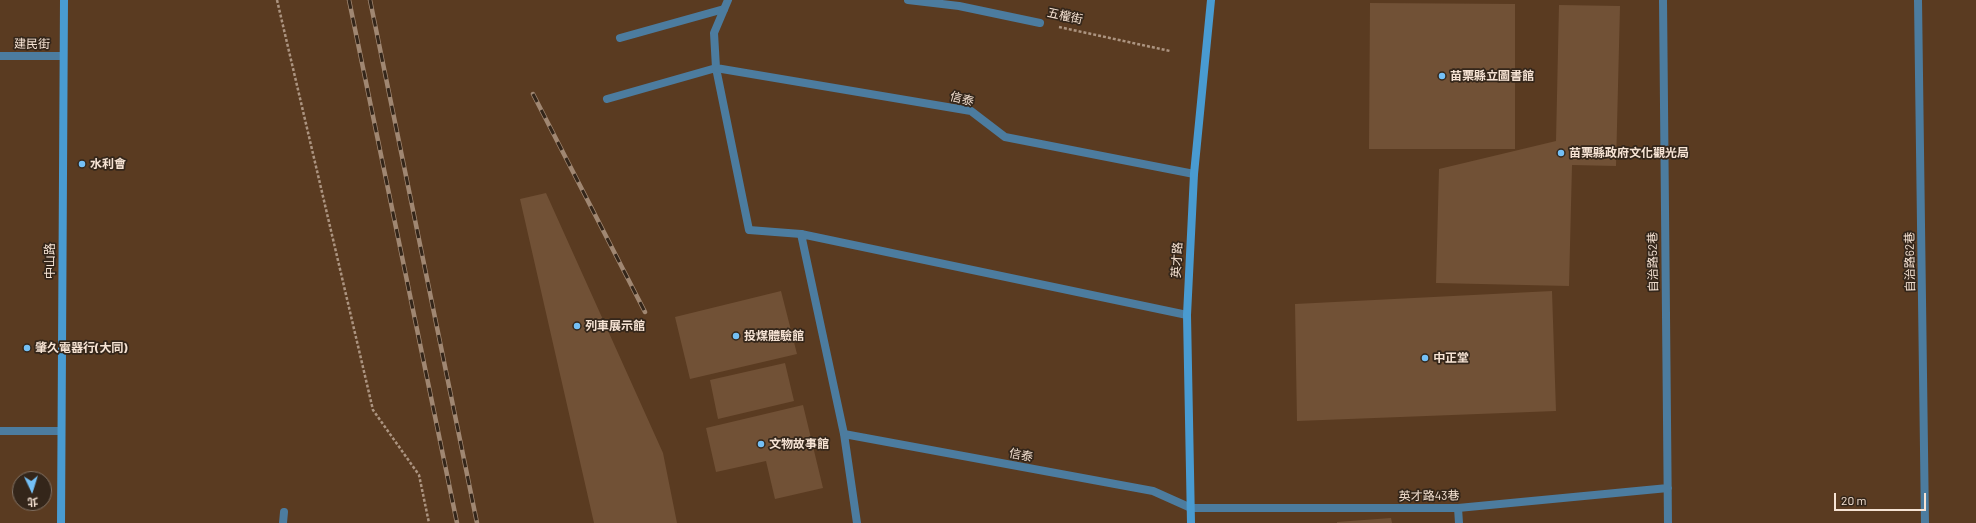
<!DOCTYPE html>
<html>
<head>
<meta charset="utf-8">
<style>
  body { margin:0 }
  #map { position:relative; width:1976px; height:523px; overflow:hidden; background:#5a3b21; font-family:Barlow,"Noto Sans TC",sans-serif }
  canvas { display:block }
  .north { position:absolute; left:12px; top:471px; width:40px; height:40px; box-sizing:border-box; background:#34261a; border:1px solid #827264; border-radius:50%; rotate:176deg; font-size:11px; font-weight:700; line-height:16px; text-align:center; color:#f6e3d4 }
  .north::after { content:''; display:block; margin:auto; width:14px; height:18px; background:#74c0f6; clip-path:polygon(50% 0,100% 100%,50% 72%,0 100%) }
  .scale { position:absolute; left:1834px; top:493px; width:92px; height:18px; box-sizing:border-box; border:2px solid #f6e3d4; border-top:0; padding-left:5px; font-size:12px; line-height:14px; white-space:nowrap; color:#f6e3d4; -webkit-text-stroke:3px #34261a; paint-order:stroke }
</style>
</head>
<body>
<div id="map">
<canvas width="1976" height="523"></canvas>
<div class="north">北</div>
<div class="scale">20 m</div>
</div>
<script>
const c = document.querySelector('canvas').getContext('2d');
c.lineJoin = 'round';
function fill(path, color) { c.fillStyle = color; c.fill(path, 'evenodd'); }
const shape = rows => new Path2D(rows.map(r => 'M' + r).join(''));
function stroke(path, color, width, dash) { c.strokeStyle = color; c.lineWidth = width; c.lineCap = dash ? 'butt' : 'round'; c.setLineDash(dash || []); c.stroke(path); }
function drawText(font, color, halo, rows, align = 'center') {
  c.font = font + ' Barlow,"Noto Sans TC",sans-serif'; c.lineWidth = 3.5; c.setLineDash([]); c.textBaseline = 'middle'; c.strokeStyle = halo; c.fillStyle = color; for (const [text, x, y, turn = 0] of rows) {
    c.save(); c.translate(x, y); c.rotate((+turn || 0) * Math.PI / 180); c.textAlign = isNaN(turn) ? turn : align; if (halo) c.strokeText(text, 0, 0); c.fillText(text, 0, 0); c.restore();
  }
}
const building = shape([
  [1370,3,1515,4,1515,149,1369,149],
  [1559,5,1620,6,1616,166,1572,165,1569,286,1436,283,1439,169,1556,141],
  [546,193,663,453,677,523,594,523,520,199],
  [781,291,797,354,690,379,675,317],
  [1552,291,1556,411,1297,421,1295,304],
  [785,363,794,401,718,419,710,380],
  [803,405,823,488,775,499,766,461,716,472,706,428],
  [1391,518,1392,523,1337,523,1337,522]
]);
const path = shape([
  [277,0,373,410,419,475,429,523],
  [1059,27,1170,51]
]);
const lane = shape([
  [620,38,724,9],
  [607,99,716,68,749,230,801,234],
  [0,431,61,431],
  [1458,508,1459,523],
  [283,523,284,512]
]);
const street = shape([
  [728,0,714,33,716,68,971,111,1005,137,1194,174],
  [908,0,959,6,1040,23],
  [1663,0,1668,523],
  [1918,0,1925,523],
  [0,56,63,56],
  [844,434,1153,491,1191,508,1458,508,1668,488],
  [857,523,844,434,801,234,1187,315]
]);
const secondary = shape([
  [61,523,64,0],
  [1191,523,1187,315,1194,174,1211,0]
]);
const rail = shape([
  [349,0,457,523],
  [370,0,477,523],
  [533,94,645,312]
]);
const markers = [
  [1442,76,4,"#74c0f6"],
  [1561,153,4,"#74c0f6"],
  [82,164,4,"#74c0f6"],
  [577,326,4,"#74c0f6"],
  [736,336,4,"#74c0f6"],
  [27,348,4,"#74c0f6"],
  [1425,358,4,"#74c0f6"],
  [761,444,4,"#74c0f6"]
];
const streetNames = [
  ["五權街",1065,16,12],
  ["建民街",32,44,1],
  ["信泰",962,99,15],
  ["英才路",1177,260,-87],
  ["中山路",50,261,-90],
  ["自治路52巷",1653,262,-91],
  ["自治路62巷",1910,262,-91],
  ["信泰",1021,455,11],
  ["英才路43巷",1429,496,-1]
];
const poiNames = [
  ["苗栗縣立圖書館",1450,76],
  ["苗栗縣政府文化觀光局",1569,153],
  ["水利會",90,164],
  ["列車展示館",585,326],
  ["投煤體驗館",744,336],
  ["肇久電器行(大同)",35,348],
  ["中正堂",1433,358],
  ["文物故事館",769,444]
];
fill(building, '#715136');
stroke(path, '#ac9480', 2.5, [3, 2]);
stroke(lane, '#4c7c9f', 8);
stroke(street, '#4c7c9f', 8);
stroke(secondary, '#499bd1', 8);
stroke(rail, '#a08772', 4.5);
stroke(rail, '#34261a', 3, [9]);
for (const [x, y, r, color] of markers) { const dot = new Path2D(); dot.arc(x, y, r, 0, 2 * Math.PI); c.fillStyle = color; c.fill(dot); stroke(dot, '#34261a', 1.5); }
drawText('12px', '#f6e3d4', '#34261a', streetNames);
drawText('bold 12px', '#f6e3d4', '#34261a', poiNames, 'left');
</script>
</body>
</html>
